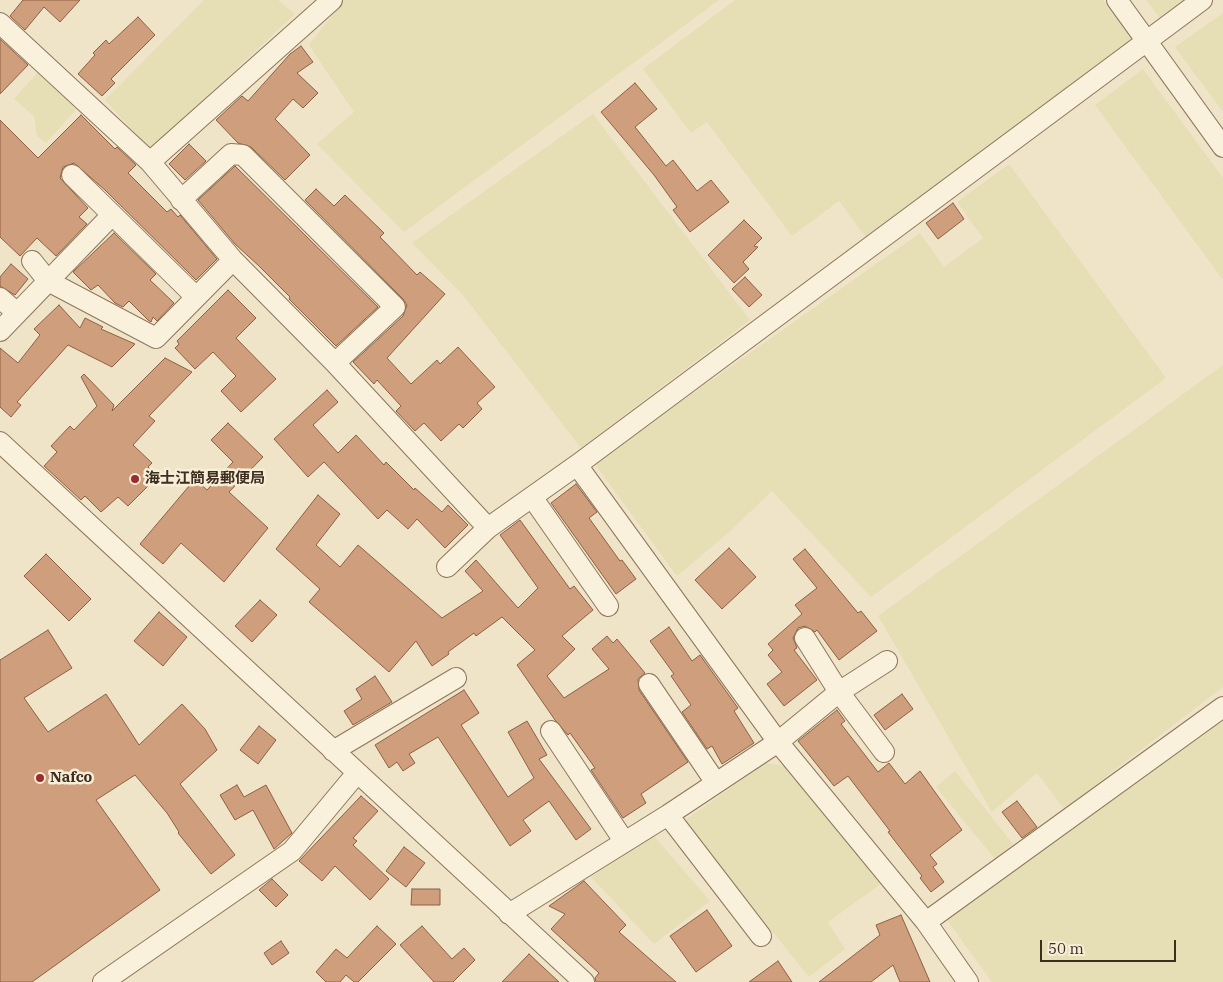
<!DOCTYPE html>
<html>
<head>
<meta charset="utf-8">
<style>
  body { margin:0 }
  #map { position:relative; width:1223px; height:982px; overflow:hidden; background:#f0e4c8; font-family:"IBM Plex Serif",serif }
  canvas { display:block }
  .scale { position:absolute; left:1040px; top:940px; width:136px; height:22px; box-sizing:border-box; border:2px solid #3d2e20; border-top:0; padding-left:6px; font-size:15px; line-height:18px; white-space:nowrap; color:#3d2e20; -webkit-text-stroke:4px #f7eed8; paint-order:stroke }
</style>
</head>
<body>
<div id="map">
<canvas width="1223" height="982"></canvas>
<div class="scale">50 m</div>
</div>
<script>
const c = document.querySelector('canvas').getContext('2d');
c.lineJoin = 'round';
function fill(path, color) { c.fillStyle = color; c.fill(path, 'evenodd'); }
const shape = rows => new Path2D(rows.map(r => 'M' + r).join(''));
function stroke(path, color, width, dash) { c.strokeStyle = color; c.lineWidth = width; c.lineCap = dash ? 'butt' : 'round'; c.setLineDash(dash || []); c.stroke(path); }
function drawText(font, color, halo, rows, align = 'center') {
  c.font = font + ' "IBM Plex Serif","Noto Sans JP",serif'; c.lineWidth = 5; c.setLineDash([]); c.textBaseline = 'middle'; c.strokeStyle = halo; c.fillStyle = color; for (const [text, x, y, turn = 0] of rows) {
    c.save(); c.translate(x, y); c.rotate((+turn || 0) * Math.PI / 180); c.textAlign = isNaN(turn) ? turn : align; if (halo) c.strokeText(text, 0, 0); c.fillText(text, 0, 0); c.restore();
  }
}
const farmland = shape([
  [204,0,278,0,295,14,150,150,105,100],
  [344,0,719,0,404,232,317,144,354,112,309,45],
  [735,0,1103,0,1133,40,867,239,839,201,792,236,707,122,691,133,643,69],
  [1146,0,1185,0,1160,18],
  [1223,13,1223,112,1175,47],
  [1143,69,1223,178,1223,280,1095,105],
  [39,71,79,106,46,143,37,136,34,116,14,99],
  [593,114,750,320,581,448,463,295,412,243],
  [1009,164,1166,378,871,597,772,491,727,534,677,576,594,463,920,233,944,267,983,238,957,202],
  [1223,365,1223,687,1064,809,1037,773,992,812,878,616],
  [1223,717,1223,982,992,982,947,920],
  [766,763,784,766,881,884,828,922,845,949,809,977,684,821],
  [955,771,1013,844,995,859,936,787],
  [653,835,710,901,654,944,591,877]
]);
const building = shape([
  [23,0,80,0,60,22,44,7,25,30,10,16,23,0],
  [138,17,155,35,111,79,115,83,102,96,78,74,95,55,93,53,106,40,109,44,138,17],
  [0,39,28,65,0,94,0,39],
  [301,46,313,62,297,73,318,93,303,108,293,99,275,119,310,155,285,180,251,147,238,143,216,120,242,96,248,101,290,54,301,46],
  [635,83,657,109,635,127,666,166,673,160,697,191,711,180,729,202,690,232,673,210,677,207,654,175,601,112,635,83],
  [81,115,115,149,117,147,136,165,128,173,167,212,171,209,178,217,180,215,217,259,196,280,105,190,74,163,63,167,60,178,88,208,79,217,87,224,56,256,37,238,20,256,0,237,0,120,38,158,81,115],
  [189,144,206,161,185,180,169,164,189,144],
  [235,166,378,307,336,346,289,299,290,297,260,267,235,244,198,200,235,166],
  [316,189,334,206,345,195,384,233,380,237,417,275,420,272,445,294,387,358,411,384,437,360,440,364,458,347,495,387,477,403,482,409,463,428,459,424,441,441,424,423,415,431,396,411,401,406,377,380,374,384,353,362,403,316,407,305,403,299,305,200,316,189],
  [953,203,964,219,938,239,926,223,953,203],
  [744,220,762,238,754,246,758,247,743,262,749,269,734,283,708,255,744,220],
  [114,233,156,274,150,280,174,303,157,321,153,317,151,322,148,320,129,301,123,307,115,303,98,285,91,290,73,272,114,233],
  [11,264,28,279,15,295,0,286,0,277,11,264],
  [745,277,762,295,749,307,732,289,745,277],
  [228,290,256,318,236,338,276,379,241,412,221,391,236,376,213,352,195,369,175,348,179,344,177,341,228,290],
  [59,305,80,328,85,318,103,327,101,329,135,344,112,367,68,345,17,402,21,405,11,417,0,407,0,348,18,363,40,335,34,329,59,305],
  [165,358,192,372,149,416,155,421,133,445,152,463,148,467,157,477,128,506,118,497,101,512,85,496,81,500,44,466,57,452,51,446,70,426,74,430,97,406,81,377,84,374,114,405,112,411,165,358],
  [327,390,338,402,313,425,338,453,356,435,384,465,386,462,414,490,415,488,442,512,448,505,468,525,445,548,417,519,408,529,387,510,378,519,324,462,308,477,274,439,327,390],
  [228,423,263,457,229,492,268,528,224,582,181,543,163,564,140,544,195,479,207,490,233,462,211,440,228,423],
  [576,484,597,512,589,518,620,561,622,560,636,579,616,594,551,503,576,484],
  [318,495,340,514,316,545,340,567,358,545,442,618,483,591,465,571,476,560,518,608,538,588,500,535,520,520,570,589,574,586,593,610,562,636,575,649,547,676,564,698,609,669,592,649,607,636,613,643,617,639,645,673,638,679,639,690,688,762,641,794,646,803,623,818,591,770,595,768,570,733,568,735,555,720,517,665,535,650,502,617,476,636,474,633,448,652,449,654,432,666,416,641,389,672,309,602,320,589,276,549,318,495],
  [729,548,756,577,722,609,695,580,729,548],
  [805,549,858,613,861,611,877,631,839,660,817,630,815,632,805,626,798,628,793,638,797,648,794,650,817,680,784,706,767,684,782,672,768,655,773,650,768,644,802,614,795,605,817,588,793,559,805,549],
  [46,554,91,599,69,621,24,576,46,554],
  [260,600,277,615,252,642,235,626,260,600],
  [159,612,187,637,163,666,134,641,159,612],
  [669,627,692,661,700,655,738,708,734,711,754,743,722,764,712,746,707,749,682,712,691,705,671,676,674,674,650,641,669,627],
  [48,630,72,668,24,698,48,732,106,694,139,745,182,704,205,729,217,750,180,784,235,855,211,874,178,833,179,832,167,813,135,775,96,800,160,890,32,982,0,982,0,660,48,630],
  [375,676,392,702,353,725,344,711,362,699,356,689,375,676],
  [464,690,479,713,461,725,508,797,534,778,508,732,527,721,547,755,539,759,591,829,576,840,549,801,523,820,531,831,510,846,438,737,409,754,415,763,403,771,397,762,389,768,375,745,464,690],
  [902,694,913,709,885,730,874,715,902,694],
  [837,710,845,721,841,724,878,772,889,763,905,784,920,771,962,830,930,855,937,864,933,867,944,882,931,892,920,878,922,876,888,832,890,831,848,776,834,786,798,741,837,710],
  [259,726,276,740,258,764,240,750,259,726],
  [237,785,244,797,266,785,292,833,274,849,253,810,235,820,220,795,237,785],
  [361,796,378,811,353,838,357,841,353,845,389,879,370,900,335,866,322,881,299,861,361,796],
  [1017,801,1037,827,1022,838,1002,812,1017,801],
  [404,847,425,863,406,887,386,871,404,847],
  [272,879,288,895,276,907,259,890,272,879],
  [584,881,626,925,619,932,676,982,596,982,595,978,599,973,551,929,565,914,549,906,584,881],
  [412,889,440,889,440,905,411,905,412,889],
  [707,910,732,946,696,972,670,936,707,910],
  [901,915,930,982,900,982,893,965,871,982,819,982,880,935,876,925,901,915],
  [377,926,396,944,358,982,354,982,346,975,340,982,326,982,316,972,336,949,347,958,377,926],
  [422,926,452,959,464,948,475,960,453,982,434,982,400,945,422,926],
  [281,941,289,953,272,965,264,953,281,941],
  [529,954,559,982,502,982,529,954],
  [778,961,792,982,749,982,778,961]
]);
const minor = shape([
  [1117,0,1223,147],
  [0,23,150,162,233,260,335,363,488,528,577,465,1202,0],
  [150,162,332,0],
  [72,175,196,297],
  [181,200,231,154,243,155,395,307,335,363],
  [32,261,48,281,156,338,233,260],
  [0,298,16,312],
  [0,331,112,215],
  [0,442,584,982],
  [577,465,778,742,926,922,968,982],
  [532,497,608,606],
  [447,567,488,528],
  [805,638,839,692,884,752],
  [649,684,716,783],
  [551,731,624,841],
  [333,751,456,678],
  [668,815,761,936],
  [509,914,668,815,778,742,839,692,887,661],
  [926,922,1223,707],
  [103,982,292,851,357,773]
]);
const markers = [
  [135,479,5,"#9e2a2b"],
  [40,778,5,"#9e2a2b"]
];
const poiNames = [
  ["海士江簡易郵便局",145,479],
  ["Nafco",50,778]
];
fill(farmland, '#e6deb5');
fill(building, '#cf9f7d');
stroke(building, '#8d5f41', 1);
stroke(minor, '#8d765c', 22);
stroke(minor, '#faf1dc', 20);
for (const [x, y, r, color] of markers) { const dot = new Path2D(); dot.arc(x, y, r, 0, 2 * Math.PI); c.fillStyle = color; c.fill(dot); stroke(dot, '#f7eed8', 2); }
drawText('bold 15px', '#3d2e20', '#f7eed8', poiNames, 'left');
</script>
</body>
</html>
